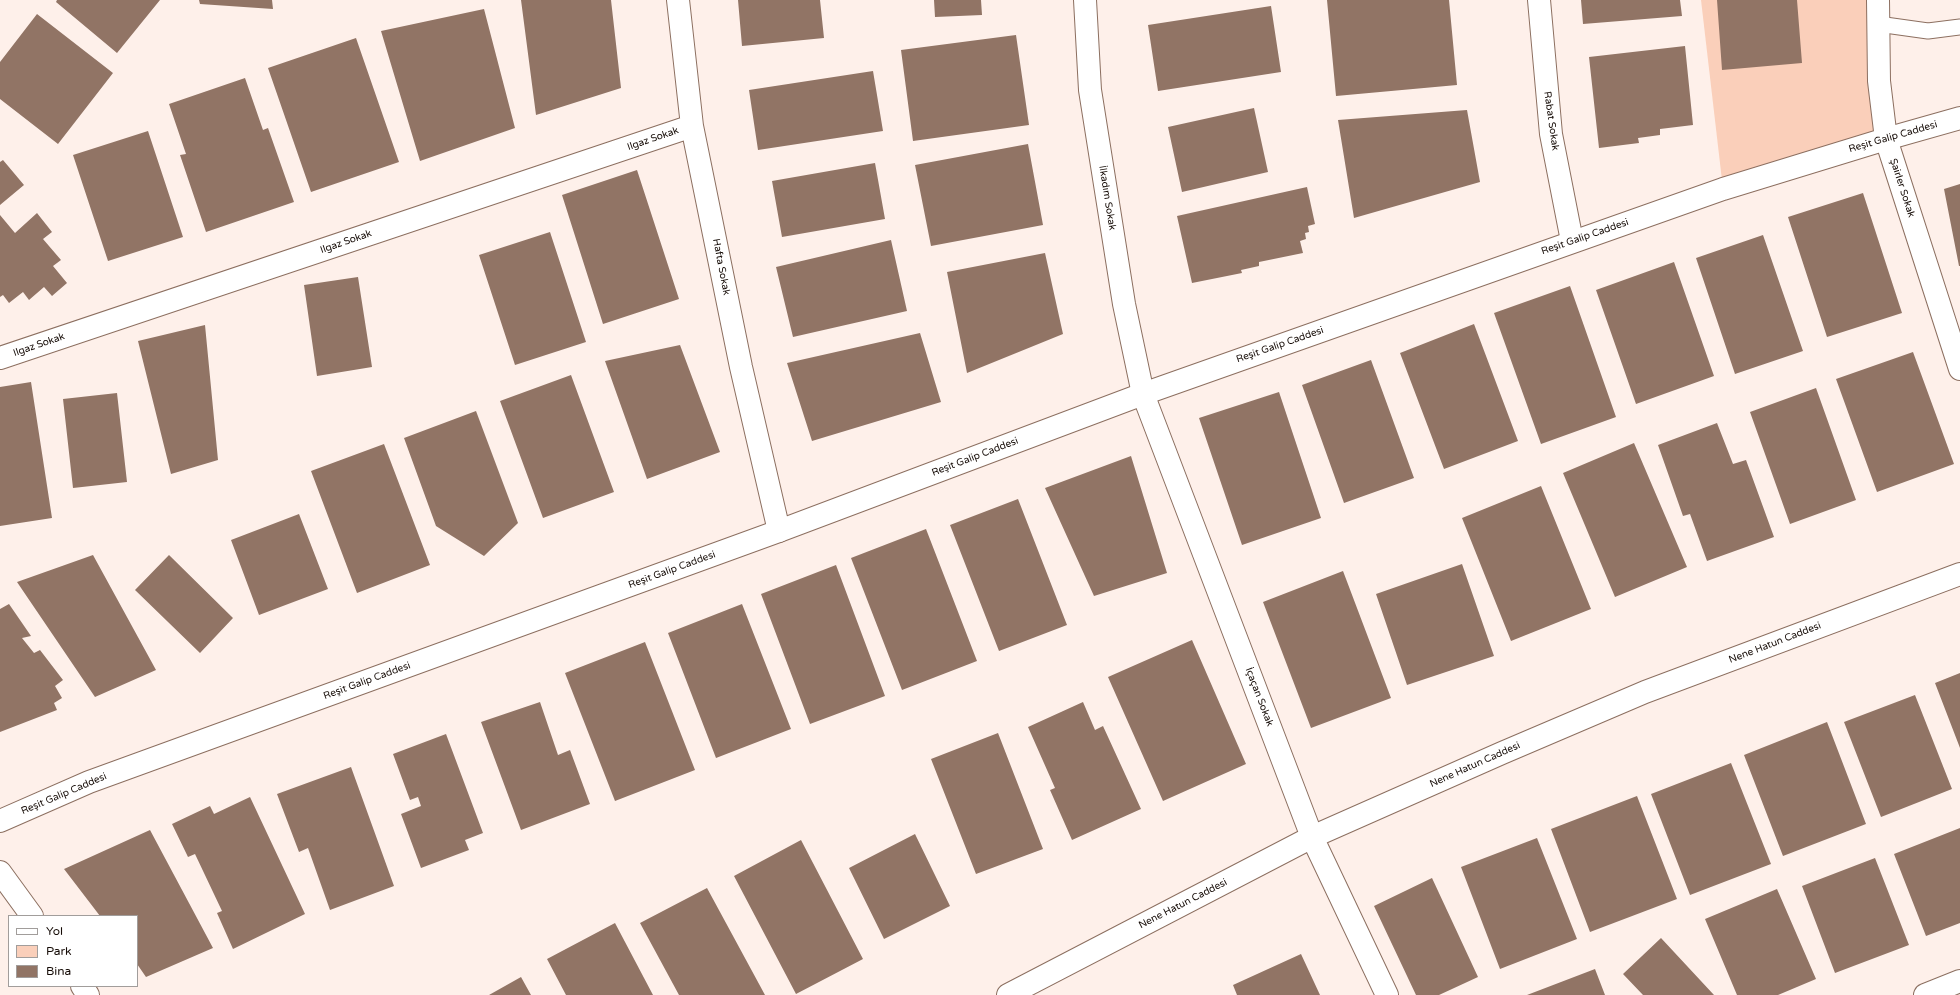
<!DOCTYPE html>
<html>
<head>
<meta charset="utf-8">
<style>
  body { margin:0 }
  #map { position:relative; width:1960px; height:995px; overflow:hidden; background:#fef0ea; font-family:"Varela Round",sans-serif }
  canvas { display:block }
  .legend { position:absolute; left:8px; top:915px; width:130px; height:72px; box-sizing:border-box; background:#fff; border:1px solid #a19d9b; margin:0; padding:5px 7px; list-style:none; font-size:12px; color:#150b06 }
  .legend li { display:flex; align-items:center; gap:8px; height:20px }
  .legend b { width:20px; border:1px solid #a19d9b }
</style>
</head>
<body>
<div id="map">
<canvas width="1960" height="995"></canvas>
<ul class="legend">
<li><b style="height:5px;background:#fff"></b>Yol</li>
<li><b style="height:11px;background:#facfba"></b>Park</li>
<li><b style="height:11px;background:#917465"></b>Bina</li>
</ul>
</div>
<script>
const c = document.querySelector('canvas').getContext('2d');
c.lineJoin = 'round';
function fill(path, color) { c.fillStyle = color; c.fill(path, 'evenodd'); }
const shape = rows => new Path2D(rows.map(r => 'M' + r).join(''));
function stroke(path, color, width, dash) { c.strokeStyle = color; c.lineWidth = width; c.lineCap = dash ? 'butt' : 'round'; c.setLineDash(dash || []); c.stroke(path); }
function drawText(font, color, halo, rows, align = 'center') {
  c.font = font + ' "Varela Round",sans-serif'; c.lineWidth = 3; c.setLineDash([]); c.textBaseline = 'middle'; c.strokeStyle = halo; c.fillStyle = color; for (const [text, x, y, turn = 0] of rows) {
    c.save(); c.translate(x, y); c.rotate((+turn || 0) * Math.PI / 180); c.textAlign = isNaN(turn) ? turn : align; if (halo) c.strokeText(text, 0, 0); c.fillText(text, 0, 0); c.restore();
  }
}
const green = shape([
  [1701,0,1878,0,1886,139,1723,189]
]);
const building = shape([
  [57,0,160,0,117,53,56,2],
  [199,0,272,0,273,9,200,4],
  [521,0,611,0,621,88,536,115],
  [738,0,820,0,824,38,742,46],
  [934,0,981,0,982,15,935,17],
  [1327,0,1449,0,1457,85,1336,96],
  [1581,0,1680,0,1682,16,1583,24],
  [1717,0,1797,0,1802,63,1722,70],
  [1271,6,1281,72,1158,91,1148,25],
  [484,9,515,128,420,161,381,31],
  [37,14,113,73,58,144,0,99,0,62],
  [1016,35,1029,125,913,141,901,50],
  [356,38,399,162,311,192,268,68],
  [1685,46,1693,125,1660,129,1660,135,1638,138,1639,143,1599,148,1589,57],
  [873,71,883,131,758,150,749,90],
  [245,78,263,130,268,128,294,202,206,232,180,155,186,154,169,104],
  [1254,108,1268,172,1182,192,1168,127],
  [1467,110,1480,182,1354,218,1338,120],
  [148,131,183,237,108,261,73,155],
  [1028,144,1043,225,931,246,915,165],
  [3,160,24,185,0,205,0,162],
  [875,163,885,219,782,237,772,181],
  [637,170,679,299,603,324,562,195],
  [1960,184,1960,266,1959,266,1944,189],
  [1307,187,1315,224,1308,226,1309,232,1305,233,1306,239,1300,241,1303,253,1259,262,1259,266,1241,270,1242,273,1192,283,1177,216],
  [1863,193,1902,313,1827,337,1788,217],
  [37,213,52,232,43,239,61,260,53,266,67,283,52,296,44,287,29,300,23,292,9,303,3,295,0,297,0,215,15,233],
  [550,232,586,342,515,365,479,255],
  [1763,235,1803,351,1735,374,1696,258],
  [891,240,907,311,793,337,776,267],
  [1045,253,1063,334,967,373,947,272],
  [1674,262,1714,376,1636,404,1596,290],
  [358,277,372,367,317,376,304,285],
  [1570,286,1616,417,1541,444,1494,313],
  [1474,324,1518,441,1444,469,1400,353],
  [205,325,218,460,171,474,138,341],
  [920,333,941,402,812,441,787,363],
  [680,345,720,452,647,479,605,361],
  [1913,352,1954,464,1877,492,1836,379],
  [1371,360,1414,478,1344,503,1302,385],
  [571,375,614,492,543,518,500,401],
  [31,382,52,518,0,526,0,387],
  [1816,388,1856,500,1790,524,1750,412],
  [1279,392,1321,518,1242,545,1199,418],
  [117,393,127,482,73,488,63,399],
  [476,411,518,523,484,556,436,526,404,438],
  [1717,423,1733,464,1746,460,1774,537,1707,561,1690,514,1683,516,1658,445],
  [1634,443,1687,567,1615,597,1563,473],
  [384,444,430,565,357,593,311,471],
  [1131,456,1167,573,1094,596,1045,488],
  [1541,486,1591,609,1511,641,1462,518],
  [1018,499,1067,625,999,651,950,525],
  [299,514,328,589,259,615,231,540],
  [926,529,977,661,902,690,851,558],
  [93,555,156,670,95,697,17,582],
  [169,555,233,618,200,653,135,590],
  [1462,564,1494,656,1407,685,1376,594],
  [836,565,885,696,810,724,761,594],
  [1343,571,1391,698,1311,728,1263,602],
  [9,604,31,636,22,638,34,653,40,650,63,680,55,686,62,698,54,703,57,710,0,732,0,609],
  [742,604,791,729,716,758,668,633],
  [1192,640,1246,764,1163,801,1108,677],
  [645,642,695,770,615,801,565,673],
  [1960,673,1960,748,1935,683],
  [1915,695,1952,789,1881,817,1844,722],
  [540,702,558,755,570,750,590,804,521,830,481,722],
  [1083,702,1095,730,1103,726,1141,809,1072,840,1050,790,1055,788,1028,727],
  [1827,722,1866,824,1783,856,1744,755],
  [998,733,1043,849,976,874,931,759],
  [446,734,483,833,465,840,469,850,421,868,401,814,421,806,418,797,410,800,393,754],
  [1731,763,1771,864,1690,895,1651,794],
  [351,767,394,886,330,910,308,848,299,852,277,794],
  [1637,796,1677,899,1590,932,1551,829],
  [250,797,305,914,233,949,217,913,222,911,195,854,188,857,172,824,210,806,214,814],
  [1960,828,1960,923,1926,936,1894,854],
  [150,830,213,948,146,977,137,964,137,916,100,916,64,869],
  [915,834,950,906,884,939,849,868],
  [1537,838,1577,939,1500,969,1461,867],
  [801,840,863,959,796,994,734,876],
  [1875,858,1909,945,1835,973,1802,886],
  [1432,878,1478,977,1439,995,1416,995,1374,906],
  [707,888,765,995,679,995,640,923],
  [1777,889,1816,979,1778,995,1737,995,1705,919],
  [615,923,653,995,566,995,547,959],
  [1661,938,1714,995,1643,995,1623,974],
  [1301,954,1320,995,1237,995,1233,985],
  [1595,969,1605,995,1527,995],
  [521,977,531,995,489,995]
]);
const lane = shape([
  [1878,24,1928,31,1960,27]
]);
const street = shape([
  [678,0,692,126,741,367,779,531],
  [1085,0,1090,90,1124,304,1143,394,1312,837,1387,995],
  [1539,0,1551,134,1572,241],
  [1878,0,1879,81,1886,139,1960,369],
  [0,358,692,126],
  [1925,995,1960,981]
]);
const secondary = shape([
  [0,821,89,782,779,531,1143,394,1723,189,1886,139,1960,118],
  [0,872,32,916],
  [82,986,88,995],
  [1008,995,1312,837,1502,753,1645,692,1960,574]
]);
const streetNames = [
  ["Rabat Sokak",1551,121,82],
  ["Reşit Galip Caddesi",1893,137,-16],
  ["Ilgaz Sokak",653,139,-19],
  ["Şairler Sokak",1902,188,72],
  ["İlkadım Sokak",1107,198,81],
  ["Reşit Galip Caddesi",1585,237,-19],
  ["Ilgaz Sokak",346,242,-19],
  ["Hafta Sokak",721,267,79],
  ["Ilgaz Sokak",39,345,-19],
  ["Reşit Galip Caddesi",1280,345,-19],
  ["Reşit Galip Caddesi",975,457,-21],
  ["Reşit Galip Caddesi",672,570,-20],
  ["Nene Hatun Caddesi",1775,643,-21],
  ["Reşit Galip Caddesi",367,681,-20],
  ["İçaçan Sokak",1259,697,69],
  ["Nene Hatun Caddesi",1475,765,-24],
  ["Reşit Galip Caddesi",64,794,-23],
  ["Nene Hatun Caddesi",1183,904,-27]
];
fill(green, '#facfba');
fill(building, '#917465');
stroke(lane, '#8c6f60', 17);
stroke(street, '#8c6f60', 24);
stroke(secondary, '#8c6f60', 24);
stroke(lane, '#fff', 15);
stroke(street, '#fff', 22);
stroke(secondary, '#fff', 22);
drawText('10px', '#150b06', '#fff', streetNames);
</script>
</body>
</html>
